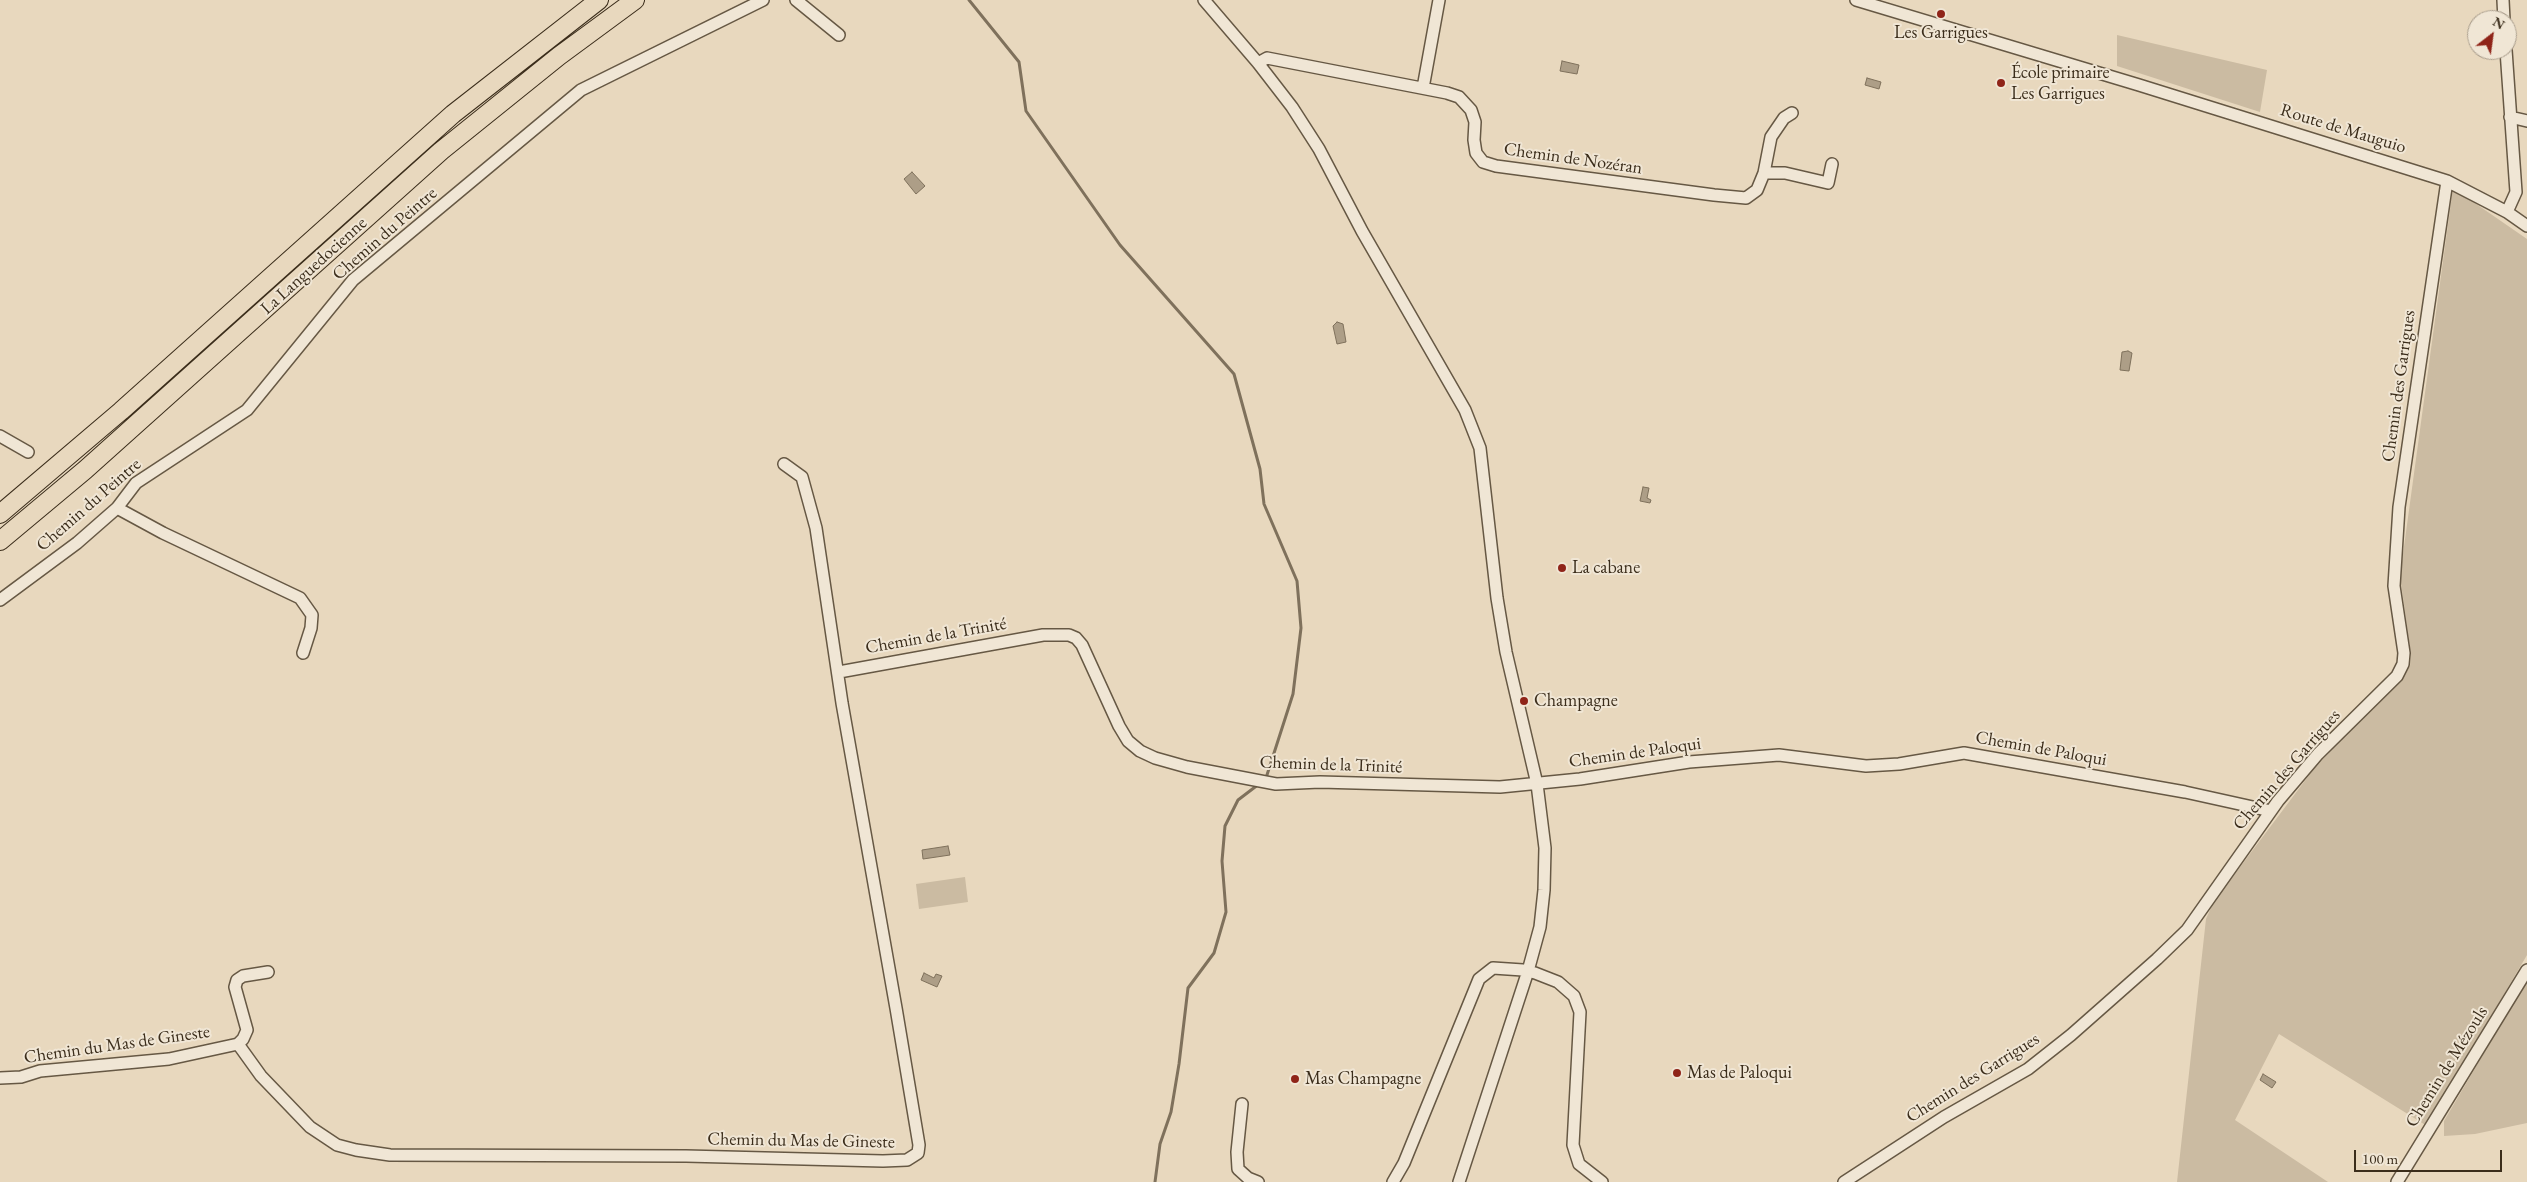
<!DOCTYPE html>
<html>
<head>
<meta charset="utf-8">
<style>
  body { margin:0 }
  #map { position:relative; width:2527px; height:1182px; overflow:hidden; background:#e8d8be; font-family:"EB Garamond",serif }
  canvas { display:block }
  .north { position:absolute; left:2467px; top:10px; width:50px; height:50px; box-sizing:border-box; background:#f0e6d5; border:1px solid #a89c8b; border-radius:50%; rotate:30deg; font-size:14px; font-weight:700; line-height:20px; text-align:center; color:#3b2d1b }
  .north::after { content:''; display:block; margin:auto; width:18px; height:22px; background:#8f2418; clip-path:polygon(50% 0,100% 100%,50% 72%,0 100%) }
  .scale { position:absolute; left:2354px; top:1150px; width:148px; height:22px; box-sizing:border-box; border:2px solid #3b2d1b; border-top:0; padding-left:6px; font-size:15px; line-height:18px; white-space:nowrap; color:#3b2d1b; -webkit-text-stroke:4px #f0e6d5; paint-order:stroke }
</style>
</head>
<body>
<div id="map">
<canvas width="2527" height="1182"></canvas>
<div class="north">N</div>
<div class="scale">100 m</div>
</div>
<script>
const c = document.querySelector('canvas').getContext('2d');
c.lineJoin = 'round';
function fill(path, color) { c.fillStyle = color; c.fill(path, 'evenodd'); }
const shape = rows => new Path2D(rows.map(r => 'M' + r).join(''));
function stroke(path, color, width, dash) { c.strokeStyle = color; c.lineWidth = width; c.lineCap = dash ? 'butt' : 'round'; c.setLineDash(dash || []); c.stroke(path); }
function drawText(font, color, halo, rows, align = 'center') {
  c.font = font + ' "EB Garamond",serif'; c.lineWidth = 4; c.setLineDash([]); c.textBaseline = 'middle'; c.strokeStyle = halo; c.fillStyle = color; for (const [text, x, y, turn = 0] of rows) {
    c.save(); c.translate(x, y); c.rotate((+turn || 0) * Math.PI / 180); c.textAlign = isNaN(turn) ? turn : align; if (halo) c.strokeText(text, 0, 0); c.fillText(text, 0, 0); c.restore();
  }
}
const green = shape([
  [2117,35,2267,70,2260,112,2117,66],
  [2453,188,2527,239,2527,955,2427,1126,2279,1034,2235,1120,2328,1182,2177,1182,2206,919,2213,903,2313,770,2410,666,2411,655,2400,576],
  [965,877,968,902,919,909,916,884],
  [2527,980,2527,1123,2475,1134,2444,1136,2444,1121]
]);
const water = shape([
  [1562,61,1579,65,1577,74,1560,71,1562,61],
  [1867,78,1881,82,1879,89,1865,85,1867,78],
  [912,172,925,186,916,194,904,179,912,172],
  [1337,322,1343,324,1346,342,1337,344,1333,326,1337,322],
  [2128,351,2132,353,2129,371,2120,370,2122,352,2128,351],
  [1643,487,1649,488,1647,498,1651,500,1650,503,1640,501,1643,487],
  [948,846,950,855,923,859,922,850,948,846],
  [924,973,934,978,936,974,942,976,937,987,921,980,924,973],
  [2263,1074,2276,1082,2272,1088,2260,1080,2263,1074]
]);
const stream = shape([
  [969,0,1019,62,1026,111,1120,245,1234,374,1260,469,1264,504,1297,581,1301,628,1293,694,1266,778],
  [1155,1182,1160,1144,1171,1112,1179,1064,1188,988,1214,953,1226,912,1222,861,1225,826,1238,800,1259,784]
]);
const minor = shape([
  [796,0,839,35],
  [1204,0,1258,63,1292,107,1319,149,1362,231,1465,410,1480,448,1497,598,1506,652,1537,784,1545,848,1544,890,1540,927,1528,971,1459,1182],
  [1856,0,2139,85,2447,181,2507,212,2527,226],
  [2503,0,2504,20],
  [2506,50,2516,192,2507,212],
  [1258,63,1267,58,1447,93,1459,97,1471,110,1475,122,1474,140,1476,153,1483,162,1496,166,1714,195,1746,198,1757,190,1764,173,1771,137,1784,118,1792,113],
  [1423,88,1439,0],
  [2510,117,2527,121],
  [1764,173,1785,173,1828,183,1832,164],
  [0,436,28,452],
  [117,508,163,533,300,598,312,615,311,628,303,653],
  [0,600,77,543,117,508,136,483,247,410,353,280,581,90,763,0],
  [839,672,1043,635,1069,635,1076,638,1082,645,1119,726,1128,741,1140,751,1155,758,1187,767,1276,784,1320,782,1500,787,1580,779,1689,762,1779,755,1866,766,1899,764,1964,753,2185,792,2271,811],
  [238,1044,261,1076,310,1127,337,1145,356,1150,390,1155,686,1156,883,1161,907,1160,918,1153,919,1145,896,1008,842,703,816,528,802,477,784,464],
  [0,1078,21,1077,40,1071,169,1059,238,1044,243,1039,247,1030,235,987,237,980,243,976,268,972],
  [1242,1104,1237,1152,1238,1169,1248,1178,1258,1182],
  [1393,1182,1404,1163,1479,979,1493,968,1523,970,1535,973,1558,982,1574,996,1580,1012,1573,1145,1579,1164,1602,1182],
  [1844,1182,1944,1117,2028,1069,2071,1035,2157,959,2187,930,2278,801,2318,754,2397,676,2403,664,2404,653,2394,586,2399,507,2447,181],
  [2397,1182,2527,970]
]);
const highway = shape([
  [0,514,121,411,453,114,599,0],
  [0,541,85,470,441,151,559,56,635,0]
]);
const markers = [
  [1941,14,5,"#8f2418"],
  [2001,83,5,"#8f2418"],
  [1562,568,5,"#8f2418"],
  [1524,701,5,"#8f2418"],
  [1677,1073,5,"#8f2418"],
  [1295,1079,5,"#8f2418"]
];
const poiNames = [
  ["Les Garrigues",1941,33,"center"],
  ["École primaire",2011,73],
  ["Les Garrigues",2011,94],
  ["La cabane",1572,568],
  ["Champagne",1534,701],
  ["Mas de Paloqui",1687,1073],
  ["Mas Champagne",1305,1079]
];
const streetNames = [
  ["Route de Mauguio",2343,129,17],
  ["Chemin de Nozéran",1573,159,8],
  ["Chemin du Peintre",385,234,-41],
  ["La Languedocienne",314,266,-42],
  ["Chemin des Garrigues",2399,386,-82],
  ["Chemin du Peintre",89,505,-41],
  ["Chemin de la Trinité",936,636,-10],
  ["Chemin de Paloqui",2041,749,10],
  ["Chemin de Paloqui",1635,753,-8],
  ["Chemin de la Trinité",1331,765,2],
  ["Chemin des Garrigues",2287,770,-49],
  ["Chemin du Mas de Gineste",117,1045,-8],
  ["Chemin de Mézouls",2447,1067,-58],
  ["Chemin des Garrigues",1973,1078,-32],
  ["Chemin du Mas de Gineste",801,1141,1]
];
fill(green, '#cbbba2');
fill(water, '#ad9e87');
stroke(water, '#7f715c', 1);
stroke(stream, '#7f715c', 3);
stroke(minor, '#665844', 14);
stroke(highway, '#3b2d1b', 20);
stroke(minor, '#f0e6d5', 11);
stroke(highway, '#e8d8be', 18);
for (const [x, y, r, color] of markers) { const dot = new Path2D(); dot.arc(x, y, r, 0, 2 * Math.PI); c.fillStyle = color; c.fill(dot); stroke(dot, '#f0e6d5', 2); }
drawText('18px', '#3b2d1b', '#f0e6d5', poiNames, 'left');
drawText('18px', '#3b2d1b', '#f0e6d5', streetNames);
</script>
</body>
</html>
